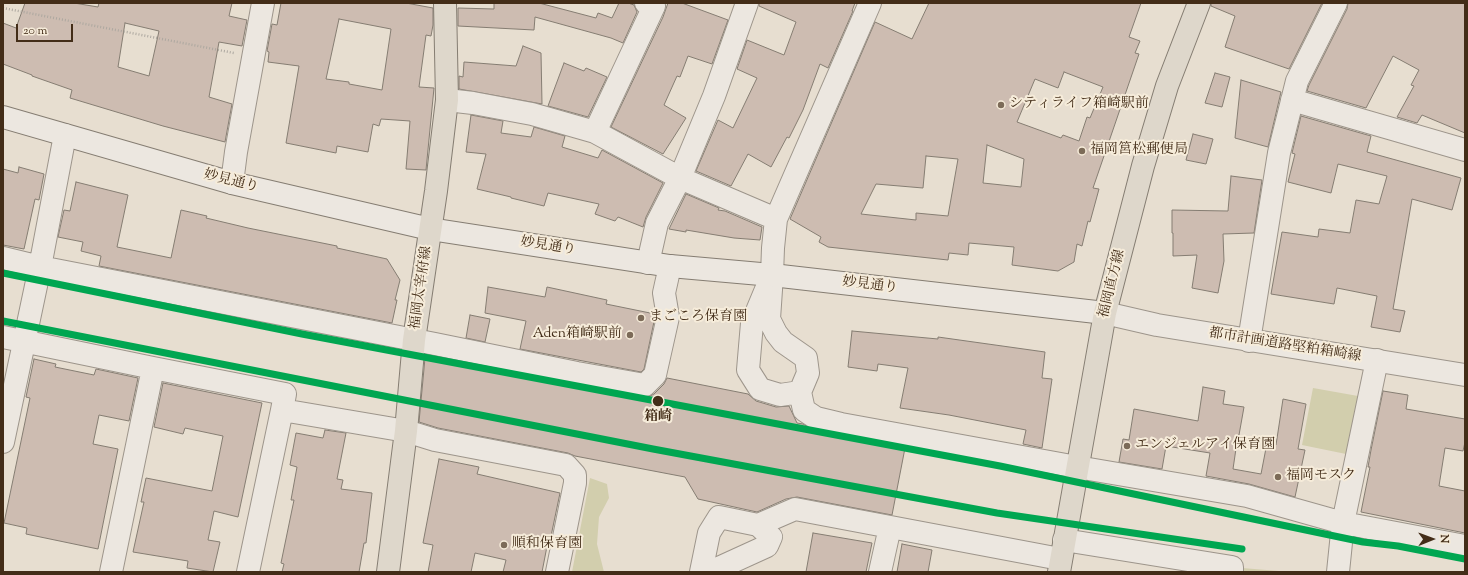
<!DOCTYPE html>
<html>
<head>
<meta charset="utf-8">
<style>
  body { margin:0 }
  #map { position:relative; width:1468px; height:575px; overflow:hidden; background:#e7ded0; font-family:"Sorts Mill Goudy",serif }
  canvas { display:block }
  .frame { position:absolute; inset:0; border:4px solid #432d18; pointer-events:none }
  .north { position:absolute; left:1412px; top:519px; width:40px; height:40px; -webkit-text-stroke:3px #f6ecda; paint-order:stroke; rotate:89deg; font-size:11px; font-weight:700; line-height:16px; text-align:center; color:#432d18 }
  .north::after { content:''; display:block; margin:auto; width:14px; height:18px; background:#432d18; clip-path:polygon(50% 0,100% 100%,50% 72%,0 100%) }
  .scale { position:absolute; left:16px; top:24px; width:57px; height:18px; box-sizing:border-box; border:2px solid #432d18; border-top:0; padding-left:5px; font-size:12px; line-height:14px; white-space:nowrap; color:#432d18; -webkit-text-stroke:3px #f6ecda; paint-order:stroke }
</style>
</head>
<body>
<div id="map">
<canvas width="1468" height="575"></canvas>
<div class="frame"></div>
<div class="north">N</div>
<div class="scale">20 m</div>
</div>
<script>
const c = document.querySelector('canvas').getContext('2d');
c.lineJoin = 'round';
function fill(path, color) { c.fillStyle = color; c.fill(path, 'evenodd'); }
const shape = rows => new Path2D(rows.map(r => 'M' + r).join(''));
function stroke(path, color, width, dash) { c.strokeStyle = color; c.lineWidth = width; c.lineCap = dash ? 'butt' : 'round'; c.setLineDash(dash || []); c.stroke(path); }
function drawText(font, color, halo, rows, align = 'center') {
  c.font = font + ' "Sorts Mill Goudy","Noto Serif JP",serif'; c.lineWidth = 4; c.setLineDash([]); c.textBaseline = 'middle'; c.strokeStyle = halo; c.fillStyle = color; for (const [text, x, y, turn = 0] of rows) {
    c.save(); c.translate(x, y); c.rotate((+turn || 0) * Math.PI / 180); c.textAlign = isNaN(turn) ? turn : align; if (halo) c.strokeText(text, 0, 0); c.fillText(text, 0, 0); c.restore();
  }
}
const green = shape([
  [1313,388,1358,396,1346,454,1302,445],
  [590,478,607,484,609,498,599,517,597,544,604,572,572,572],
  [1242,568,1291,572,1242,572]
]);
const building = shape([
  [25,3,74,3,98,7,99,3,232,3,229,16,247,20,242,46,219,42,209,97,232,104,225,142,163,126,70,98,72,90,32,76,32,75,3,64,3,23,16,28,25,3],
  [125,23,159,31,149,76,118,67,125,23],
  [281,3,406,3,433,8,433,25,431,36,426,35,419,87,434,88,426,170,406,169,410,121,381,119,379,126,373,124,368,152,337,146,336,153,286,143,299,66,268,62,269,52,267,51,272,24,277,25,281,3],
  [339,19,391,29,382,90,349,84,349,82,326,79,339,19],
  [494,3,539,3,596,18,598,13,612,18,619,3,628,3,634,5,637,12,623,43,611,38,535,17,534,30,458,26,458,8,494,9,494,3],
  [668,3,682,3,728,20,712,64,688,56,680,77,677,76,664,105,686,118,663,154,611,127,663,17,668,3],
  [759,3,855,3,852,11,853,11,828,68,820,64,803,110,789,138,787,137,771,167,748,154,731,186,696,171,718,120,733,128,757,78,737,69,747,40,784,55,796,22,759,6,759,3],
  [929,3,1141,3,1129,37,1140,41,1135,53,1139,54,1093,188,1099,189,1090,222,1088,221,1082,246,1077,244,1074,262,1058,271,1012,265,1014,247,969,243,968,255,949,253,948,260,828,247,819,242,821,237,790,219,875,22,912,39,929,3],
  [1064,72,1103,87,1090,118,1087,117,1079,141,1063,135,1061,138,1017,122,1035,79,1058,88,1064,72],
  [987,145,1024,159,1021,187,983,183,987,145],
  [926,156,958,159,948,216,916,213,916,220,861,214,876,184,923,188,926,156],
  [1211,3,1322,3,1289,69,1225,47,1235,16,1211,6,1211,3],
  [1348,3,1465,3,1465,133,1422,115,1417,123,1397,117,1414,86,1411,85,1419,70,1393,56,1366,108,1307,91,1309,85,1347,9,1348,3],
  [523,46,541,53,542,104,459,89,459,76,463,77,464,62,516,66,523,46],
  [564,63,584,71,586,68,607,77,588,117,548,106,564,63],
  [1215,73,1230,77,1222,107,1205,103,1215,73],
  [1241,80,1281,92,1268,147,1235,138,1241,80],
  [471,115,503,121,501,133,531,137,534,127,565,136,562,147,598,158,602,150,663,183,646,217,643,227,618,217,615,221,595,214,599,204,548,193,544,206,511,198,511,197,477,189,486,154,466,152,471,115],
  [1301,116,1371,136,1367,152,1461,178,1452,210,1412,199,1393,309,1405,311,1400,332,1371,327,1377,296,1337,288,1334,304,1271,294,1282,232,1318,237,1319,229,1350,233,1356,200,1379,204,1387,176,1338,164,1331,193,1288,182,1295,154,1292,153,1301,116],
  [1193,134,1213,139,1206,164,1186,160,1193,134],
  [19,167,44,174,39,200,35,199,24,249,3,245,3,169,18,173,19,167],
  [1231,176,1262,180,1254,233,1223,234,1224,261,1218,293,1192,288,1197,255,1173,256,1173,233,1172,233,1172,210,1228,211,1231,176],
  [76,182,128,195,117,247,171,258,181,210,207,216,206,218,248,228,337,246,337,248,387,259,400,280,395,300,397,300,392,323,99,266,101,256,81,251,83,242,58,237,64,210,70,211,76,182],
  [686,194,719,208,718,210,725,211,762,227,760,240,734,238,686,230,686,232,669,229,686,194],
  [488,287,545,297,547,287,607,300,606,304,655,314,655,317,644,369,641,372,520,349,526,321,485,313,488,287],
  [470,315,490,319,485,342,466,338,470,315],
  [852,331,938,339,938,337,1045,352,1042,378,1052,379,1042,448,1023,444,1026,430,949,415,900,408,908,368,878,364,877,371,848,367,852,331],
  [425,358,461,364,461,362,480,366,480,367,643,397,648,397,654,394,664,384,667,378,748,394,756,401,776,407,789,406,797,423,803,424,813,430,839,436,905,448,892,515,797,497,786,499,757,512,698,499,685,477,575,456,568,453,438,428,419,422,425,358],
  [34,359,56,364,55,367,94,375,96,369,138,378,129,421,99,415,93,444,118,449,98,549,26,534,27,528,4,523,30,398,26,397,34,359],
  [163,383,262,403,238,517,214,511,208,540,220,542,213,572,187,568,188,561,133,552,144,502,141,502,146,478,212,491,223,436,185,428,183,434,154,427,163,383],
  [1203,387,1225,391,1223,404,1244,407,1239,435,1238,435,1233,469,1261,474,1267,443,1276,445,1283,399,1306,404,1298,449,1305,450,1295,497,1249,484,1206,476,1210,453,1166,446,1162,469,1119,462,1123,439,1129,440,1134,409,1198,421,1203,387],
  [1383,391,1408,395,1406,409,1465,419,1465,442,1463,451,1445,448,1439,486,1465,491,1465,533,1361,512,1370,467,1368,467,1371,450,1383,391],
  [325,430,346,433,337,479,343,480,341,489,372,493,366,543,364,543,359,572,282,572,284,564,281,563,294,500,291,500,297,467,290,465,296,433,323,438,325,430],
  [439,459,479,467,477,474,560,493,551,536,549,536,542,572,503,572,506,560,475,553,471,572,428,572,433,545,423,543,439,459],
  [813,533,872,543,866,572,806,572,813,533],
  [902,544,932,550,928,572,897,572,902,544]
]);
const path = shape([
  [3,8,234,53]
]);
const minor = shape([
  [447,100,473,103,532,114,595,132,680,178,776,219],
  [1292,100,1465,150],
  [595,132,654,6,646,3],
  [232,183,236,152,263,3],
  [3,258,40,267,435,344,577,373,645,385,655,375,668,317,664,293,670,266],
  [648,263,657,223,680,178,714,96,747,3],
  [772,275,752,323,748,370,760,389,780,395,800,392,808,373,806,358,783,342,776,333,769,319,772,275,773,248,776,219,870,3],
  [3,337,153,368,285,394,282,410,406,431,435,440,566,465,575,475,575,483,557,572],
  [1249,341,1279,153,1297,81,1336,3],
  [800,392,804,410,816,418,841,424,1077,467,1247,496,1343,523,1465,546],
  [3,442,40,267,65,135],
  [758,525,795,509,1060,559],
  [1064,540,1232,567,1232,572],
  [111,572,153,368],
  [248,572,282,410],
  [701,572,709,533,719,517,758,525,771,537,767,546,710,572],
  [880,572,890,527],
  [1338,572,1343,523,1377,360]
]);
const tertiary = shape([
  [1105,313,1157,325,1465,375]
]);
const secondary = shape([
  [3,117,232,183,430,229,670,266,772,275,1105,313]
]);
const primary = shape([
  [388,572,406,431,414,340,436,191,447,100,445,3],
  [1059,572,1105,313,1143,166,1167,86,1199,3]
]);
const rail1 = shape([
  [3,273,302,334,1000,466,1363,542,1398,546,1465,559],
  [3,321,653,449,997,513,1242,549]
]);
const markers = [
  [1001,105,4,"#7c6b58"],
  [1082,151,4,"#7c6b58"],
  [641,318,4,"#7c6b58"],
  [630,335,4,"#7c6b58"],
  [658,401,6,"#432d18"],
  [1127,446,4,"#7c6b58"],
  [1278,477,4,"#7c6b58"],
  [504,545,4,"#7c6b58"]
];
const poiNames = [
  ["シティライフ箱崎駅前",1009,105],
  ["福岡筥松郵便局",1090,151],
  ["まごころ保育園",649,318],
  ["Aden箱崎駅前",622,335,"right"],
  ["エンジェルアイ保育園",1135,446],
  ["福岡モスク",1286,477],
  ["順和保育園",512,545]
];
const streetNames = [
  ["妙見通り",231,182,14],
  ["妙見通り",548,247,9],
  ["福岡直方線",1113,284,-76],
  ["妙見通り",870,286,7],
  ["福岡太宰府線",422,288,-82],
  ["都市計画道路堅粕箱崎線",1285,346,9]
];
const stopNames = [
  ["箱崎",658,418]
];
fill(green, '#d2cead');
fill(building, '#cdbcb1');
stroke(building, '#857d72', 1);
stroke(minor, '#9d958b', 24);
stroke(tertiary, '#9d958b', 24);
stroke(secondary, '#857d72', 24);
stroke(primary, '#857d72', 24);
stroke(path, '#ada8a0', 2.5, [1, 2]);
stroke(minor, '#ece7e0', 22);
stroke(tertiary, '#ece7e0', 22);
stroke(secondary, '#ece7e0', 22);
stroke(primary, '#ded7cb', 22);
stroke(rail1, '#00a651', 7);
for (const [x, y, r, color] of markers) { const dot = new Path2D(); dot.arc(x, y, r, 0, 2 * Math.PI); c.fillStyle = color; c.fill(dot); stroke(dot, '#f6ecda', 1.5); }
drawText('14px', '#432d18', '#f6ecda', poiNames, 'left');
drawText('14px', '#432d18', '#f6ecda', streetNames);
drawText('bold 14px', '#432d18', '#f6ecda', stopNames);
</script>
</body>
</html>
